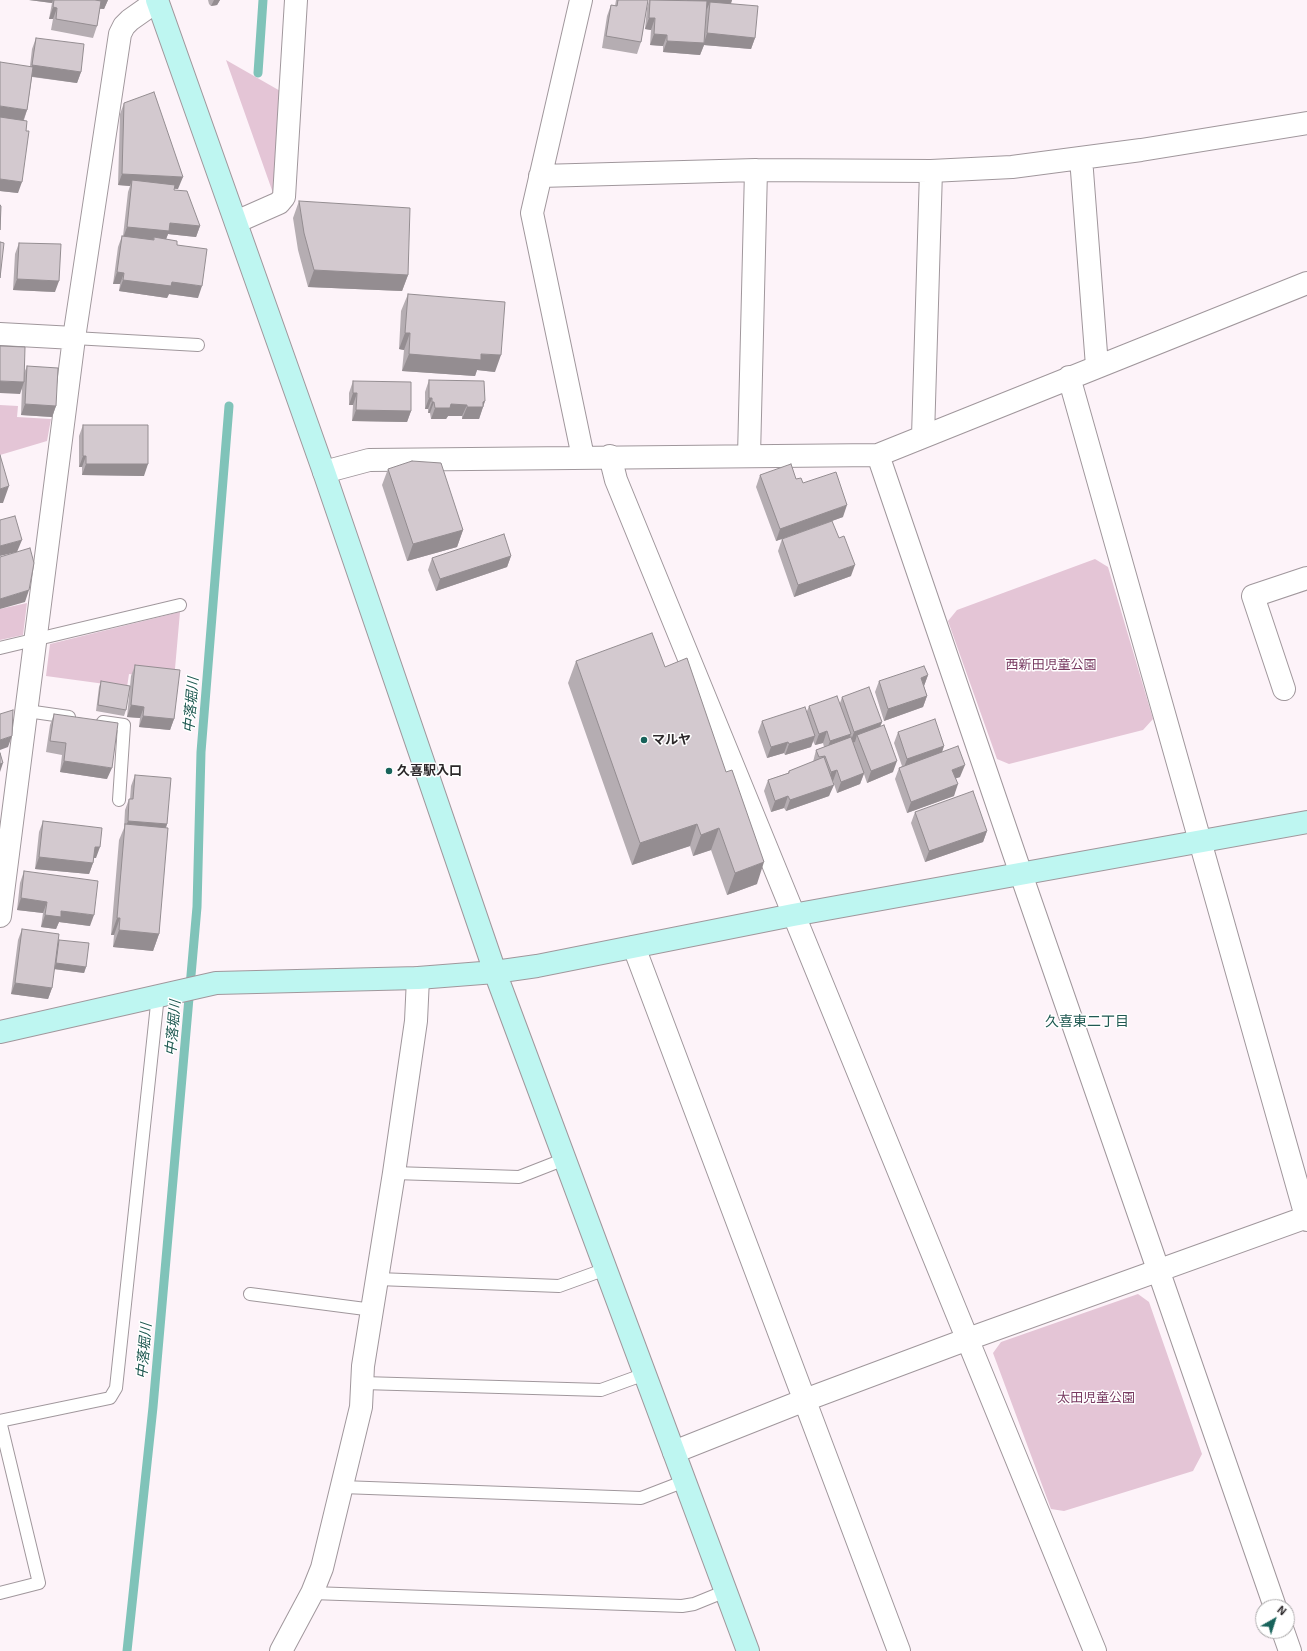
<!DOCTYPE html>
<html>
<head>
<meta charset="utf-8">
<style>
  body { margin:0 }
  #map { position:relative; width:1307px; height:1651px; overflow:hidden; background:#fdf3f9; font-family:"Exo 2",sans-serif }
  canvas { display:block }
  .north { position:absolute; left:1255px; top:1599px; width:40px; height:40px; box-sizing:border-box; background:#fff; border:1px solid #aba9aa; border-radius:50%; rotate:39deg; font-size:11px; font-weight:700; line-height:16px; text-align:center; color:#2c282a }
  .north::after { content:''; display:block; margin:auto; width:14px; height:18px; background:#18635b; clip-path:polygon(50% 0,100% 100%,50% 72%,0 100%) }
</style>
</head>
<body>
<div id="map">
<canvas width="1307" height="1651"></canvas>
<div class="north">N</div>
</div>
<script>
const c = document.querySelector('canvas').getContext('2d');
c.lineJoin = 'round';
function fill(path, color) { c.fillStyle = color; c.fill(path, 'evenodd'); }
const shape = rows => new Path2D(rows.map(r => 'M' + r).join(''));
function stroke(path, color, width, dash) { c.strokeStyle = color; c.lineWidth = width; c.lineCap = dash ? 'butt' : 'round'; c.setLineDash(dash || []); c.stroke(path); }
function drawText(font, color, halo, rows, align = 'center') {
  c.font = font + ' "Exo 2","Noto Sans JP",sans-serif'; c.lineWidth = 3; c.setLineDash([]); c.textBaseline = 'middle'; c.strokeStyle = halo; c.fillStyle = color; for (const [text, x, y, turn = 0] of rows) {
    c.save(); c.translate(x, y); c.rotate((+turn || 0) * Math.PI / 180); c.textAlign = isNaN(turn) ? turn : align; if (halo) c.strokeText(text, 0, 0); c.fillText(text, 0, 0); c.restore();
  }
}
const green = shape([
  [226,60,282,92,273,193],
  [0,405,18,406,17,417,51,419,47,441,0,455],
  [1095,559,1108,567,1153,719,1143,730,1009,764,997,759,948,621,957,610],
  [27,603,23,635,0,640,0,609],
  [180,612,174,680,129,674,127,687,46,676,50,644],
  [1138,1294,1149,1302,1202,1454,1193,1471,1064,1511,1051,1509,993,1353,1001,1342]
]);
const stream = shape([
  [258,73,263,0],
  [127,1651,153,1407,197,907,201,752,229,406]
]);
const lane = shape([
  [74,338,198,345],
  [0,648,180,605],
  [27,711,69,717],
  [103,722,124,725,119,800],
  [394,1173,519,1177,565,1159],
  [378,1279,559,1286,606,1269],
  [250,1294,373,1310],
  [363,1383,601,1390,645,1374],
  [0,1421,110,1398,116,1388,158,995],
  [342,1487,641,1498,685,1481],
  [0,1593,39,1583,0,1421],
  [312,1593,682,1606,694,1604,726,1591]
]);
const street = shape([
  [581,0,532,213,583,457],
  [1081,158,1097,366],
  [540,176,756,170,931,171,1012,167,1141,150,1307,123],
  [236,222,279,203,284,197,296,0],
  [0,334,74,338],
  [1069,377,1307,1220],
  [923,436,931,171],
  [878,455,1021,874,1275,1607],
  [610,456,616,480,1095,1651],
  [749,456,756,170],
  [324,472,369,460,878,455,1307,283],
  [1284,689,1253,596,1307,578],
  [0,916,74,338,120,34,124,26,130,20,157,1],
  [634,947,899,1651],
  [674,1452,805,1400,968,1339,1307,1217],
  [1283,1631,1290,1651],
  [281,1651,312,1593,322,1568,361,1407,363,1366,394,1173,416,1021,418,978]
]);
const secondary = shape([
  [157,0,324,472,495,972,748,1651],
  [0,1032,216,983,418,978,495,972,537,966,793,915,1307,822]
]);
const wall = shape([
  [29,0,108,0,104,9,100,9,97,26,93,38,51,30,53,19,49,19,52,3],
  [208,0,220,0,217,5,211,6,209,4],
  [616,0,648,0,641,42,637,54,602,48,607,16,611,5,615,6],
  [649,0,732,0,731,4,755,38,751,49,704,45,700,55,663,52,663,46,650,45,651,30,645,29,647,8],
  [36,38,81,72,77,83,32,77,27,110,24,120,18,193,0,191,30,66,32,49],
  [124,103,178,189,174,188,174,190,200,226,196,237,168,234,166,239,177,245,198,298,169,294,167,298,119,291,120,284,113,284,118,247,122,236,123,236,128,192,130,186,118,185,120,114],
  [299,201,408,275,402,291,308,287,298,250,293,218],
  [19,243,55,292,13,290,15,254],
  [408,294,495,372,477,370,475,376,402,371,404,350,399,349,401,311],
  [27,366,56,406,52,417,21,415,22,387,20,394,24,373],
  [429,380,485,401,479,419,462,419,462,416,448,416,446,419,431,419,430,413,428,413,428,409,425,409,425,392],
  [353,381,411,411,407,422,352,421,353,405,349,405,349,393],
  [83,425,144,476,82,475,82,467,79,467,79,436],
  [388,469,463,530,457,547,407,561,382,485],
  [760,475,796,479,803,483,843,517,776,541,756,487],
  [839,538,851,576,794,597,778,551,782,539],
  [511,556,507,567,436,591,428,570,432,558],
  [576,661,665,667,757,884,727,895,711,850,693,856,690,846,632,865,568,683],
  [135,665,174,719,170,730,139,727,140,718,127,717,131,676],
  [928,675,924,686,927,696,923,707,884,721,875,692,879,681],
  [101,681,126,710,124,716,96,711,99,687],
  [842,697,882,722,880,727,893,772,867,783,864,774,860,784,837,793,833,781,832,781,829,796,786,811,784,808,771,812,764,791,768,780,788,773,789,771,813,762,816,750,824,747,823,743,815,745,813,741,811,747,785,755,784,753,767,758,758,732,762,721,807,711,809,706,840,703],
  [54,714,107,779,60,772,62,755,46,752,50,725],
  [898,732,944,746,942,752,960,777,956,778,954,796,907,813,895,779,899,768,902,766,894,743],
  [135,775,167,824,166,828,159,934,153,951,113,947,114,935,111,935,119,840,124,828,125,810,129,799,130,799,131,786],
  [915,812,987,831,983,842,925,862,911,823],
  [43,821,96,858,94,858,93,863,89,874,35,869,39,832],
  [24,871,90,926,59,922,56,929,41,927,43,913,17,910,20,883],
  [22,929,57,944,59,940,86,967,84,973,54,969,52,988,48,999,11,994,18,940]
]);
const shadedWall = shape([
  [29,0,53,0,52,3],
  [54,0,108,0,104,9,54,3],
  [214,0,220,0,217,5,211,6],
  [687,0,732,0,728,11,710,2,707,9,685,7],
  [53,7,57,8,53,19,49,19],
  [649,18,655,18,651,30,645,29],
  [707,33,755,38,751,49,704,45,700,55,663,52,667,41,704,43],
  [654,34,667,35,663,46,650,45],
  [32,65,81,72,77,83,28,76],
  [0,106,27,110,23,121,0,118],
  [122,174,183,177,178,189,131,186,132,180,130,186,118,185],
  [0,179,22,182,18,193,0,191],
  [170,223,200,226,196,237,168,234,165,242,154,237,153,241,123,238,127,227],
  [314,270,408,275,402,291,308,287],
  [117,272,124,273,120,284,113,284],
  [17,279,59,281,55,292,13,290],
  [123,280,172,282,202,286,198,298,169,294,167,298,119,291],
  [405,333,410,333,404,350,399,349],
  [409,354,481,354,501,355,495,372,477,370,475,376,402,371],
  [0,381,24,382,20,394,0,393],
  [353,393,357,393,353,405,349,405],
  [429,398,432,398,428,409,425,409],
  [485,401,479,419,462,419,467,407],
  [432,402,434,402,430,413,428,413],
  [25,404,56,406,52,417,21,415],
  [451,404,467,405,462,416,448,416,446,419,431,419,435,408],
  [356,410,411,411,407,422,352,421],
  [83,456,86,456,82,467,79,467],
  [86,464,148,464,144,476,82,475],
  [9,486,3,503,0,503,0,489],
  [847,505,843,517,776,541,780,529],
  [463,530,457,547,407,561,413,544],
  [22,540,17,552,0,556,0,546],
  [511,556,507,567,436,591,440,579],
  [855,565,851,576,794,597,798,585],
  [29,590,25,602,0,609,0,599],
  [928,675,924,686,921,678],
  [927,696,923,707,884,721,888,709],
  [131,705,144,707,140,718,127,717],
  [143,716,174,719,170,730,139,727],
  [882,722,877,734,857,735,855,742,850,743,854,732],
  [827,731,823,743,815,745,819,734],
  [851,734,846,745,826,752,830,741],
  [12,736,8,747,0,750,0,740],
  [815,736,811,747,785,755,789,744],
  [788,742,784,753,767,758,771,747],
  [944,746,940,757,903,770,907,759],
  [64,761,112,768,107,779,60,772],
  [897,761,893,772,867,783,871,771],
  [3,763,0,772,0,764],
  [965,765,960,777,948,781,952,770],
  [837,770,833,781,827,783,831,772],
  [864,773,860,784,837,793,841,782],
  [958,784,954,796,907,813,911,802],
  [834,785,829,796,786,811,790,800],
  [788,796,784,808,771,812,775,801],
  [128,821,167,824,163,836,125,829],
  [697,824,690,846,632,865,640,843],
  [719,828,711,850,693,856,701,835],
  [987,831,983,842,925,862,929,851],
  [95,847,100,847,96,858,91,858],
  [39,857,93,863,89,874,35,869],
  [764,862,757,884,727,895,735,873],
  [21,898,47,902,43,913,17,910],
  [61,911,94,915,90,926,59,922,56,929,41,927,45,915],
  [117,918,120,918,114,935,111,935],
  [119,930,159,934,153,951,113,947],
  [56,963,86,967,84,973,54,969],
  [15,983,52,988,48,999,11,994]
]);
const building = shape([
  [54,0,95,0,101,1,97,26,56,19,57,8,53,7,54,0],
  [618,0,648,0,641,42,606,36,611,5,617,6,618,0],
  [650,0,707,1,704,43,667,41,667,35,654,34,655,18,649,18,650,0],
  [710,2,758,6,755,38,707,33,710,2],
  [36,38,84,44,81,72,32,65,36,38],
  [0,62,33,67,27,110,0,106,0,62],
  [154,92,183,177,122,174,124,103,154,92],
  [0,117,27,121,26,131,29,131,22,182,0,179,0,117],
  [132,180,175,185,174,190,187,191,200,226,170,223,169,231,127,227,132,180],
  [299,201,410,208,408,275,314,270,304,233,299,201],
  [0,205,1,206,0,230,0,205],
  [122,236,154,240,154,237,177,241,177,245,207,249,202,286,172,282,171,286,123,280,124,273,117,272,122,236],
  [0,242,4,243,0,278,0,242],
  [19,243,61,244,59,281,17,279,19,243],
  [408,294,505,302,501,355,481,354,481,360,409,354,410,333,405,333,408,294],
  [0,346,25,347,24,382,0,381,0,346],
  [27,366,58,368,56,406,25,404,27,366],
  [429,380,484,381,485,401,483,402,483,407,467,407,467,405,451,404,450,408,435,408,434,402,432,402,432,398,429,398,429,380],
  [353,381,411,382,411,411,356,410,357,393,353,393,353,381],
  [83,425,148,425,148,464,86,464,86,456,83,456,83,425],
  [0,455,9,486,0,489,0,455],
  [412,461,441,463,463,530,413,544,388,469,412,461],
  [791,464,796,479,801,478,803,483,836,472,847,505,780,529,760,475,791,464],
  [15,516,22,540,0,546,0,520,15,516],
  [832,521,839,538,844,536,855,565,798,585,782,539,832,521],
  [504,534,511,556,440,579,432,558,504,534],
  [30,548,34,563,29,590,0,599,0,557,30,548],
  [652,633,665,667,687,658,726,772,732,770,764,862,735,873,719,828,701,835,697,824,640,843,576,661,652,633],
  [135,665,180,670,174,719,143,716,144,707,131,705,135,665],
  [924,666,928,675,921,678,927,696,888,709,879,681,924,666],
  [101,681,130,686,126,710,98,705,101,681],
  [869,687,882,722,854,732,842,697,869,687],
  [837,696,851,734,830,741,827,731,819,734,809,706,837,696],
  [805,707,815,736,789,744,788,742,771,747,762,721,805,707],
  [13,710,12,736,0,740,0,714,13,710],
  [54,714,118,723,112,768,64,761,66,743,50,741,54,714],
  [935,719,944,746,907,759,898,732,935,719],
  [884,725,897,761,871,771,857,735,884,725],
  [851,737,864,773,841,782,837,770,831,772,825,756,819,757,816,750,851,737],
  [958,746,965,765,952,770,958,784,911,802,899,768,958,746],
  [0,753,3,763,0,764,0,753],
  [824,757,834,785,790,800,788,796,775,801,768,780,789,773,789,771,824,757],
  [135,775,171,778,167,824,128,821,129,799,133,799,135,775],
  [973,791,987,831,929,851,915,812,973,791],
  [43,821,102,828,100,847,95,847,93,863,39,857,43,821],
  [125,824,168,828,159,934,119,930,120,918,117,918,125,824],
  [24,871,98,881,94,915,61,911,61,917,45,915,47,902,21,898,24,871],
  [22,929,59,934,52,988,15,983,22,929],
  [59,940,89,943,86,967,56,963,59,940]
]);
const markers = [
  [644,740,4,"#18635b"],
  [389,771,4,"#18635b"]
];
const parkNames = [
  ["西新田児童公園",1051,665],
  ["太田児童公園",1096,1398]
];
const poiNames = [
  ["マルヤ",652,740],
  ["久喜駅入口",397,771]
];
const waterNames = [
  ["中落堀川",191,705,-85],
  ["中落堀川",173,1028,-85],
  ["中落堀川",144,1351,-85]
];
const neighbourhoodNames = [
  ["久喜東二丁目",1087,1021]
];
fill(green, '#e4c5d6');
stroke(stream, '#80c3b9', 9);
stroke(lane, '#a0979c', 14);
stroke(street, '#a0979c', 24);
stroke(secondary, '#a0979c', 24);
stroke(lane, '#fff', 12);
stroke(street, '#fff', 22);
stroke(secondary, '#bef6f1', 22);
fill(wall, '#b5adb2');
fill(shadedWall, '#948d91');
fill(building, '#d3c9cf');
stroke(building, '#948d91', 1);
for (const [x, y, r, color] of markers) { const dot = new Path2D(); dot.arc(x, y, r, 0, 2 * Math.PI); c.fillStyle = color; c.fill(dot); stroke(dot, '#fff', 1.5); }
drawText('13px', '#783a61', '#fff', parkNames);
drawText('bold 13px', '#2c282a', '#fff', poiNames, 'left');
drawText('italic 14px', '#1b554e', '#fff', waterNames);
drawText('14px', '#205952', '#fff', neighbourhoodNames);
</script>
</body>
</html>
